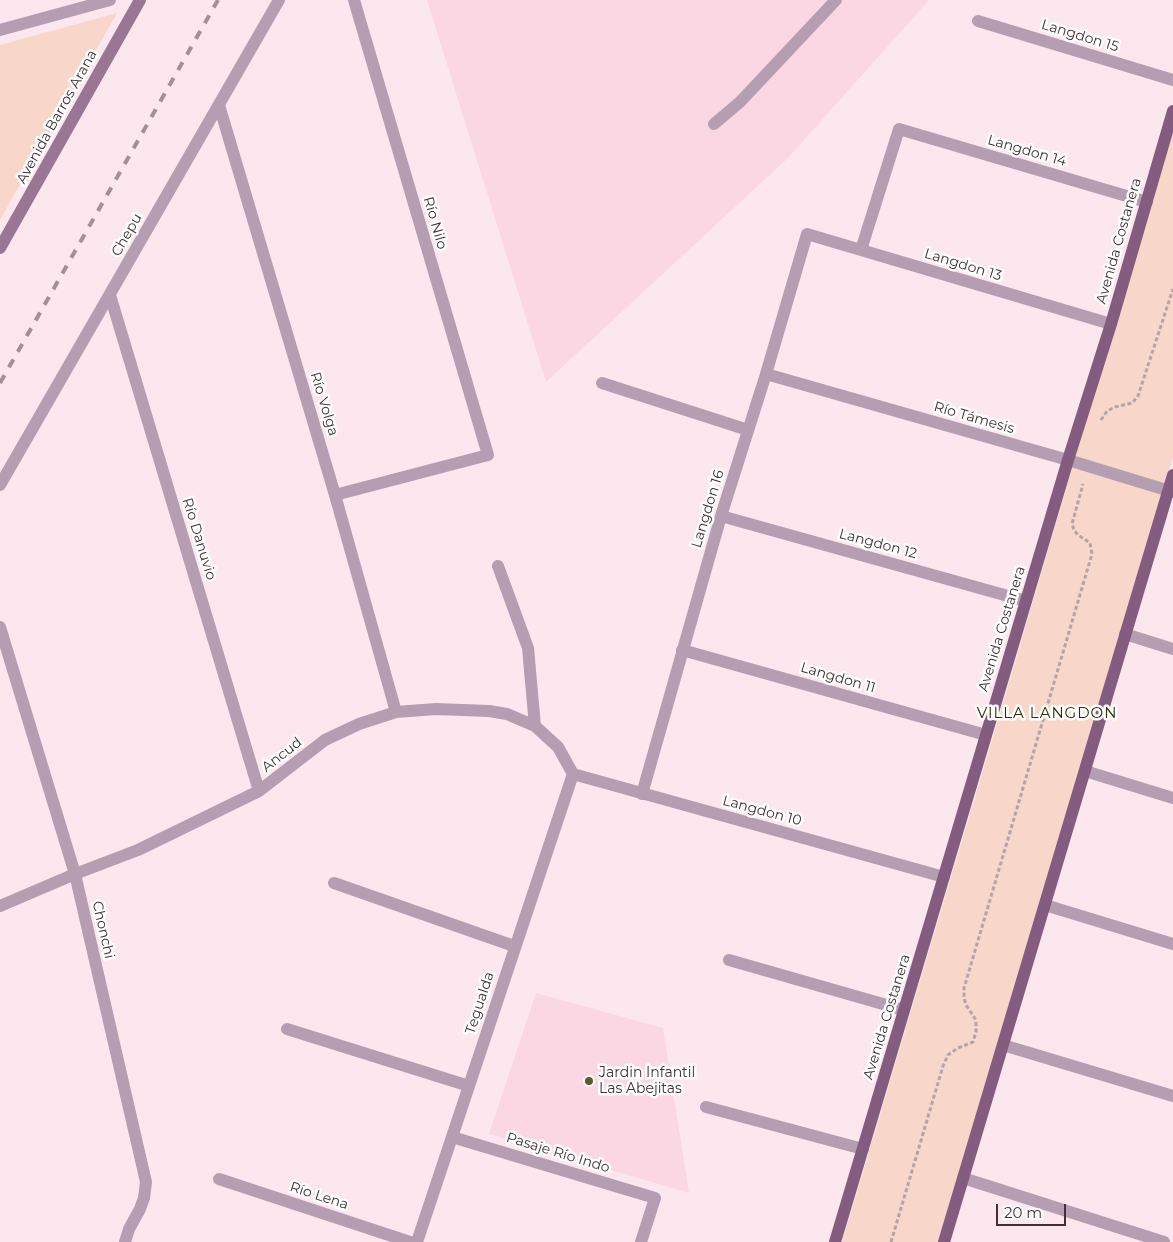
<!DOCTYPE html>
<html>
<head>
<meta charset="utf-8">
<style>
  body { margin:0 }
  #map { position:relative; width:1173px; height:1242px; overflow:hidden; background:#fde7ee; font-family:Montserrat,sans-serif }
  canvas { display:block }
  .scale { position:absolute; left:996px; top:1204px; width:70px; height:22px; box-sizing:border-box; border:2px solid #3e3035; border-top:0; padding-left:6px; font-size:15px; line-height:18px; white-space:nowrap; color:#3e3035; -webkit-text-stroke:4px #fff; paint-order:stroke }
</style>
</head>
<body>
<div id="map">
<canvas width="1173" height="1242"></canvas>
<div class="scale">20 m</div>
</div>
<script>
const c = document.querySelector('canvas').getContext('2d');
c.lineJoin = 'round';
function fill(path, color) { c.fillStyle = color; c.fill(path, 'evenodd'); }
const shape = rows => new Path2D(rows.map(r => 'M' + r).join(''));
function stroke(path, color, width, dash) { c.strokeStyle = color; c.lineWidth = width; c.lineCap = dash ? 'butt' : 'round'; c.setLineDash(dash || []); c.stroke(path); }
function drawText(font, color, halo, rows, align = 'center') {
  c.font = font + ' Montserrat,sans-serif'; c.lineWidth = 5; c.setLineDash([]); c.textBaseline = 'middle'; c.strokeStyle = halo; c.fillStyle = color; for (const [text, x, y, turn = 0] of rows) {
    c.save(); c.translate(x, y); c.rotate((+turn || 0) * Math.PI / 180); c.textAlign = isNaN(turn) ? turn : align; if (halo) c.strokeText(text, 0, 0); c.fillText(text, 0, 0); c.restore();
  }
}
const built = shape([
  [427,0,929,0,788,158,546,382],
  [536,993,663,1028,689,1193,489,1134]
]);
const green = shape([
  [117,13,0,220,0,45],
  [1173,126,1173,457,939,1242,842,1242,993,737]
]);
const path = shape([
  [1101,420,1107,411,1115,407,1132,403,1138,396,1173,289],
  [891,1242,943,1066,948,1055,958,1048,973,1042,976,1032,976,1020,966,1005,964,998,964,988,1092,554,1090,543,1078,535,1074,530,1072,524,1083,484]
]);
const service = shape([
  [714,124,740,102,836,0]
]);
const minor = shape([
  [978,21,1173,80],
  [0,30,110,0],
  [219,105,335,495,396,712],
  [861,250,899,129,1147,202],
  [110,295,259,791],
  [766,374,1068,460],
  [602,383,748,430],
  [0,485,279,0],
  [335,495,488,455,354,0],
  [721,516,1026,601],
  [498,566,528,648,535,726],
  [0,627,75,874,146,1182,144,1198,140,1209,129,1229,125,1242],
  [1125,634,1173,649],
  [682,650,986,735],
  [1085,771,1173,798],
  [573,774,944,877],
  [642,794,721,516,766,374,807,234,1111,324],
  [334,883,514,946],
  [1045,905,1173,944],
  [0,906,75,874,138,850,259,791,325,740,359,724,396,712,436,709,489,711,507,714,535,726,558,747,573,774],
  [729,960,904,1010],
  [287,1029,469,1086],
  [1003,1045,1173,1096],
  [706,1107,863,1149],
  [452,1137,655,1198,641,1242],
  [963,1178,1164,1242],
  [219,1179,410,1242],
  [417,1242,573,774]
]);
const tertiary = shape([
  [1068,460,1173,492]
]);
const secondary = shape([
  [0,248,140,0]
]);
const primary = shape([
  [835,1242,1068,460,1111,324,1173,111],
  [944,1242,1173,475]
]);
const rail = shape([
  [0,383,218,0]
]);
const markers = [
  [589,1081,5,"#595d2b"]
];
const streetNames = [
  ["Langdon 15",1080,36,17],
  ["Avenida Barros Arana",57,117,-61],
  ["Langdon 14",1027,151,16],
  ["Río Nilo",435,223,74],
  ["Chepu",127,235,-60],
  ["Avenida Costanera",1119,241,-74],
  ["Langdon 13",963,265,17],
  ["Río Volga",324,404,73],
  ["Río Támesis",974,418,16],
  ["Langdon 16",708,509,-73],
  ["Río Danuvio",199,539,73],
  ["Langdon 12",878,544,15],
  ["Avenida Costanera",1002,629,-73],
  ["Langdon 11",838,678,16],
  ["Ancud",282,755,-38],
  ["Langdon 10",762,811,15],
  ["Chonchi",103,930,77],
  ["Tegualda",480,1003,-72],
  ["Avenida Costanera",887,1017,-73],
  ["Pasaje Río Indo",558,1153,17],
  ["Río Lena",319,1196,18]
];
const poiNames = [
  ["Jardin Infantil",599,1073],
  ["Las Abejitas",599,1089]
];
const neighbourhoodNames = [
  ["VILLA LANGDON",1047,714]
];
fill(built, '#fbd7e3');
fill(green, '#f8d6c9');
stroke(path, '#b6a3a9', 3, [4, 2.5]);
stroke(service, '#b59eb2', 12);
stroke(minor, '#b59eb2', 12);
stroke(tertiary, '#b59eb2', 12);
stroke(secondary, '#997794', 12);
stroke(primary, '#845c7f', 12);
stroke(rail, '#a29096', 4, [9, 9]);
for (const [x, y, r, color] of markers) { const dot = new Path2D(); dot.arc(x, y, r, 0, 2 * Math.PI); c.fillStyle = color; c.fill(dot); stroke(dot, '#fff', 2); }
drawText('14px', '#3e3035', '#fff', streetNames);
drawText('14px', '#3e3035', '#fff', poiNames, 'left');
c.letterSpacing = '1px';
drawText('15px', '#2c2f06', '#fff', neighbourhoodNames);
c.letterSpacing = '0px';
</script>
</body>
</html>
